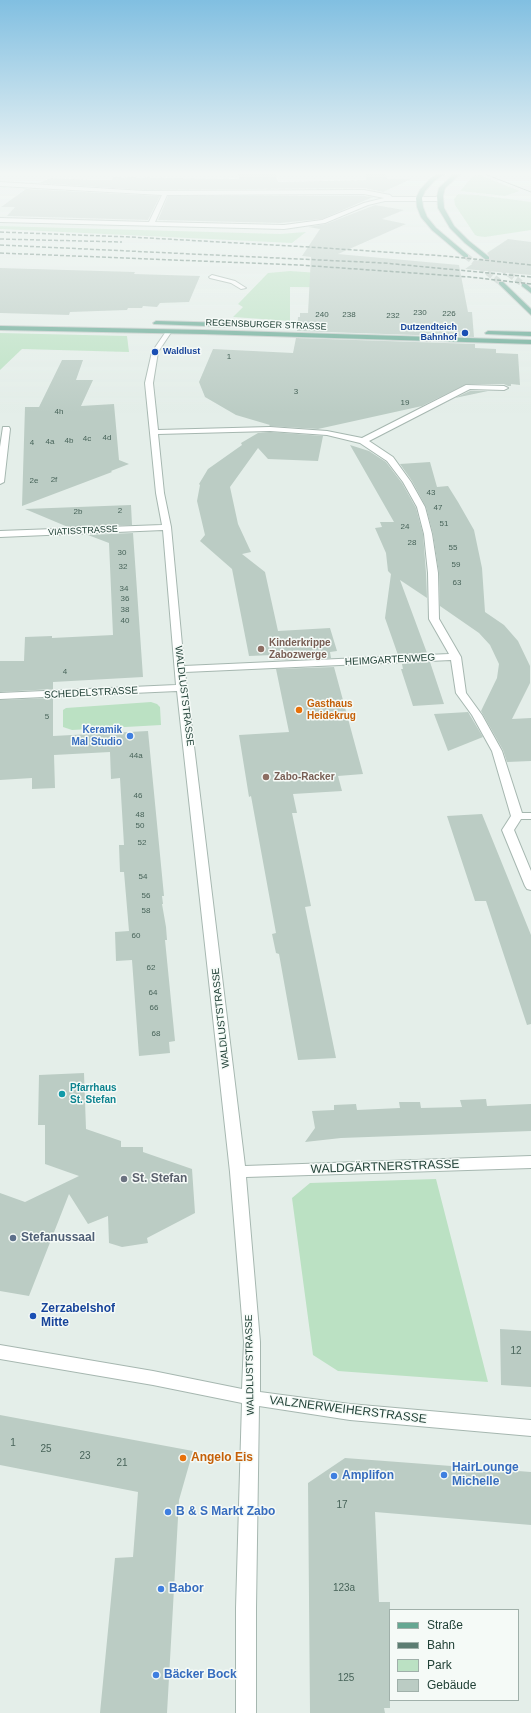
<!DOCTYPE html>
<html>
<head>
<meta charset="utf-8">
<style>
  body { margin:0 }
  #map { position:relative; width:531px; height:1713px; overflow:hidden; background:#e4eee9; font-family:Helvetica,sans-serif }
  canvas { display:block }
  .legend { position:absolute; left:389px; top:1609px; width:130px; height:92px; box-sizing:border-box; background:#f5faf7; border:1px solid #a0b0aa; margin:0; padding:5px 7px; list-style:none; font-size:12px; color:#214137 }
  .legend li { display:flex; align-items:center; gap:8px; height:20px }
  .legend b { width:20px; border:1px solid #a0b0aa }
</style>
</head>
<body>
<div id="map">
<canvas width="531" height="1713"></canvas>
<ul class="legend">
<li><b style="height:5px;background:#65a792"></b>Straße</li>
<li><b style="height:5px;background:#5c7d72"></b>Bahn</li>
<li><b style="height:11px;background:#bbe1c3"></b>Park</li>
<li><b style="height:11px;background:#bbccc4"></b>Gebäude</li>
</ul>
</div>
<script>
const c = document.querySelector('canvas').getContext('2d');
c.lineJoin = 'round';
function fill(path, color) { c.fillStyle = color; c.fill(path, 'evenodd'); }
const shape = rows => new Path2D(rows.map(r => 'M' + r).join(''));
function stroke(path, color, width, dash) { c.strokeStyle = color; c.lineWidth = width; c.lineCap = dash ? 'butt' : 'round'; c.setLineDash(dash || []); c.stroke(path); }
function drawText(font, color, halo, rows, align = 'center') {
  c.font = font + ' Helvetica,sans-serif'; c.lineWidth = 3; c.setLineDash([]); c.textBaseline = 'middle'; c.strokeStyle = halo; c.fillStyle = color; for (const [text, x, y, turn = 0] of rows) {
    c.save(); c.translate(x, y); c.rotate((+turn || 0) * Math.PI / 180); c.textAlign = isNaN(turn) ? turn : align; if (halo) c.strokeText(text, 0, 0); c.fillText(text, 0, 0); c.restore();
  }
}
const green = shape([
  [480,175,520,191,505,196,460,191,473,176],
  [458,194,478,195,531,202,531,230,485,237,477,236,475,235,455,205,454,199],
  [0,226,280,234,306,232,292,243,0,229],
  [290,271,409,279,406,288,290,287,290,321,233,317,243,307,238,304,268,273],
  [0,333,127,336,129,352,22,349,0,370],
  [151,702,157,704,160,707,161,725,72,730,63,727,63,710,66,708],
  [436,1179,488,1382,338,1371,313,1355,292,1198,310,1183]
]);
const building = shape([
  [238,173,276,174,278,182,366,180,365,173,386,173,387,179,411,179,383,192,364,188,144,190,39,183,51,178,93,180,111,180,114,177,239,179],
  [26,189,160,196,148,220,7,216,15,207,1,207],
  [168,196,364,196,373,197,322,219,280,223,158,220],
  [375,205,404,210,382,219,406,224,338,254,459,265,468,312,472,312,474,337,297,331,298,317,300,317,300,313,308,313,311,257,302,256,320,229,308,227,326,224],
  [508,239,531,242,531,275,465,269,481,258,485,260,490,260,490,257,487,253],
  [0,268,135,272,134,274,200,276,189,302,160,303,157,307,143,306,142,308,128,308,127,310,70,312,69,315,0,313],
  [296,338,475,344,475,348,496,349,496,353,518,354,520,385,511,384,511,386,508,386,504,384,466,384,422,406,318,429,269,426,270,425,236,415,205,397,199,382,213,349,293,353],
  [62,360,83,360,76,380,93,380,81,406,114,404,119,460,129,464,111,471,112,472,22,506,25,407,39,407],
  [470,391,488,391,455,398],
  [270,432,323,436,318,461,268,459,258,448,230,487,238,524,251,552,242,554,265,572,278,631,330,628,337,651,330,652,331,658,274,660,273,655,249,656,232,569,200,541,205,535,197,501,200,485,199,484,208,469,242,445,241,443,258,433],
  [350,445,369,451,386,462,402,483,416,508,423,534,426,573,427,598,400,580,427,653,398,655,385,618,391,574,388,571,386,553,375,528,382,527,380,522,394,522],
  [430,462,437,487,448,486,458,502,474,530,482,568,485,612,504,625,518,641,530,666,530,683,512,719,531,718,531,761,507,762,503,750,481,711,497,678,499,664,490,645,479,633,440,606,439,573,433,534,426,507,412,481,400,464],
  [131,505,132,525,68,527,25,509],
  [133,533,143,677,53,682,53,689,0,692,0,661,24,661,25,637,52,636,52,638,113,635,109,543,88,535],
  [430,662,444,704,413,706,401,669,403,669,402,664],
  [334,667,363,774,338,776,342,791,293,794,297,813,292,813,311,906,305,907,336,1058,298,1060,279,954,276,953,272,934,276,933,251,796,249,797,239,735,289,732,276,669],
  [53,698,53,736,148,731,164,896,162,896,163,904,162,904,166,927,167,940,165,940,175,1041,169,1042,170,1053,139,1056,132,960,116,961,115,932,129,931,124,872,120,872,119,845,124,845,120,778,111,779,110,752,54,755,55,788,32,789,32,778,0,780,0,700],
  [468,712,483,737,448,751,434,714],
  [482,814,531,935,531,1024,527,1025,486,901,475,901,447,816],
  [84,1073,86,1129,121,1141,121,1147,143,1147,143,1152,192,1169,195,1213,147,1238,148,1243,122,1247,109,1243,108,1216,88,1224,69,1194,29,1296,0,1291,0,1193,25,1202,79,1176,45,1164,45,1125,38,1125,39,1075],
  [486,1099,487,1106,531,1104,531,1131,341,1138,305,1142,315,1128,312,1111,334,1110,334,1105,356,1104,357,1110,400,1108,399,1102,420,1102,421,1108,462,1107,460,1100],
  [500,1329,531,1331,531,1387,501,1385],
  [0,1415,193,1451,179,1500,167,1713,100,1713,115,1558,133,1557,138,1492,0,1465],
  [345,1458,531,1472,531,1525,375,1512,379,1602,390,1602,390,1708,384,1708,385,1713,310,1713,308,1483]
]);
const majorTunnel = shape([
  [466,256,501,283],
  [487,258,524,285]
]);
const minor = shape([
  [0,182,144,191,364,190,390,195,392,197,440,197,443,199,440,201,385,201,368,205,325,223,284,229,0,222,0,218,149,222,162,195,0,186,0,182],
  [364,194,384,198,364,203,322,220,284,225,155,222,167,195,364,194],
  [212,275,235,281,246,288,241,289,231,283,210,278,209,277,212,275],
  [167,330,172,331,158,352,153,383,158,430,270,427,327,431,362,438,466,385,504,386,508,388,504,390,470,389,369,441,393,457,411,482,425,507,432,534,438,573,439,619,461,657,466,693,482,715,502,751,522,813,531,813,531,819,521,819,514,830,531,871,531,890,527,889,525,886,502,830,511,816,492,751,472,715,456,693,451,660,185,672,245,1166,531,1156,531,1168,246,1177,260,1342,260,1392,350,1404,531,1420,531,1436,350,1420,259,1406,256,1608,256,1713,236,1713,236,1608,242,1403,153,1385,0,1359,0,1345,153,1371,242,1389,244,1342,230,1172,177,691,0,699,0,693,176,685,163,530,0,537,0,531,162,525,156,493,145,383,152,352,167,330],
  [270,431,327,435,360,443,387,461,403,482,417,507,424,534,428,573,429,619,449,654,184,666,171,527,164,493,158,434,270,431],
  [3,427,9,427,10,429,4,482,0,484,0,447,3,427]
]);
const major = shape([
  [439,173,446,173,434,181,425,191,422,198,423,207,427,217,436,228,468,255,468,257,464,257,432,230,421,217,417,207,416,198,420,190,430,179,439,173],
  [455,173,461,173,445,188,443,196,444,208,454,226,469,241,489,257,489,259,485,259,465,243,450,228,438,208,437,196,439,188,455,173],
  [499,282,503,282,531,309,531,315,499,284,499,282],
  [522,284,526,284,531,288,531,293,522,286,522,284],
  [156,321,232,323,235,325,232,327,154,324,153,323,156,321],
  [0,326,203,330,531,340,531,344,203,334,0,330,0,326],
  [488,331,531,332,531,336,486,334,485,333,488,331]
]);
const tram = shape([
  [482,173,531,192]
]);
const rail = shape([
  [0,232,130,237,309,247,445,256,531,265],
  [0,239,122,242],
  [0,245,384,263,531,277],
  [0,253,299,265,470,277,531,284]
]);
const markers = [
  [465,333,4,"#1a4fb4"],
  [155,352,4,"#1a4fb4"],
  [261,649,4,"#8d6e63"],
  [299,710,4,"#e8710a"],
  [130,736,4,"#3f7fe0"],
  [266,777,4,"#8d6e63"],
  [62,1094,4,"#0f9aa8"],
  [124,1179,4,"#6b7280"],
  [13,1238,4,"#5c6f8a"],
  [33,1316,4,"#1a4fb4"],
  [183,1458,4,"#e8710a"],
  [444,1475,4,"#3f7fe0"],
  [334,1476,4,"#3f7fe0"],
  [168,1512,4,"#3f7fe0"],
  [161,1589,4,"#3f7fe0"],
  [156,1675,4,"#3f7fe0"]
];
const numberNames = [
  ["230",420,313],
  ["226",449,314],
  ["240",322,315],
  ["238",349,315],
  ["232",393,316],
  ["1",229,357],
  ["3",296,392],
  ["19",405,403],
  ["4h",59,412],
  ["4d",107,438],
  ["4c",87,439],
  ["4b",69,441],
  ["4a",50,442],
  ["4",32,443],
  ["2f",54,480],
  ["2e",34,481],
  ["43",431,493],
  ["47",438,508],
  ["2",120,511],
  ["2b",78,512],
  ["51",444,524],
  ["24",405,527],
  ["28",412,543],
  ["55",453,548],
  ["30",122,553],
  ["59",456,565],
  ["32",123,567],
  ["63",457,583],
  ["34",124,589],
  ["36",125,599],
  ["38",125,610],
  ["40",125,621],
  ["4",65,672],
  ["5",47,717],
  ["44a",136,756],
  ["46",138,796],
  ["48",140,815],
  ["50",140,826],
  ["52",142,843],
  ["54",143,877],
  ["56",146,896],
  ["58",146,911],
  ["60",136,936],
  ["62",151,968],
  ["64",153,993],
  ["66",154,1008],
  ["68",156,1034]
];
const farStreetnames = [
  ["REGENSBURGER STRASSE",266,325,2],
  ["VIATISSTRASSE",83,531,-3]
];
const farTransitnames = [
  ["Dutzendteich",457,328],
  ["Bahnhof",457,338],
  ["Waldlust",163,352,"left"]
];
const educationNames = [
  ["Kinderkrippe",269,643],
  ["Zabozwerge",269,655],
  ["Zabo-Racker",274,777]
];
const streetNames = [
  ["HEIMGARTENWEG",390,660,-3],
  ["SCHEDELSTRASSE",91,693,-3],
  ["WALDLUSTSTRASSE",184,696,83],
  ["WALDLUSTSTRASSE",221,1018,-96],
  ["WALDLUSTSTRASSE",250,1365,-91]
];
const foodNames = [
  ["Gasthaus",307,704],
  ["Heidekrug",307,716]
];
const shopNames = [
  ["Keramik",122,730],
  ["Mal Studio",122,742]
];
const cultureNames = [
  ["Pfarrhaus",70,1088],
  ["St. Stefan",70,1100]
];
const nearNumbernames = [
  ["12",516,1351],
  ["1",13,1443],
  ["25",46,1449],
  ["23",85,1456],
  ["21",122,1463],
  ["17",342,1505],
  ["123a",344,1588],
  ["125",346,1678]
];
const nearStreetnames = [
  ["WALDGÄRTNERSTRASSE",385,1167,-2],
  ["VALZNERWEIHERSTRASSE",348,1410,7]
];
const nearWorshipnames = [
  ["St. Stefan",132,1179]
];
const nearServicenames = [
  ["Stefanussaal",21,1238]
];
const nearTransitnames = [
  ["Zerzabelshof",41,1309],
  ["Mitte",41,1323]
];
const nearFoodnames = [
  ["Angelo Eis",191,1458]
];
const nearShopnames = [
  ["HairLounge",452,1468],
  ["Michelle",452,1482],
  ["Amplifon",342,1476],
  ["B & S Markt Zabo",176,1512],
  ["Babor",169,1589],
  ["Bäcker Bock",164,1675]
];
fill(green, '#bbe1c3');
fill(building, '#bbccc4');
stroke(majorTunnel, '#bdcbc5', 6, [6, 3]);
stroke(minor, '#a6b7b0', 2);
stroke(major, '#c1cac7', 2);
fill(minor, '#fff');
fill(major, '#65a792');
stroke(tram, '#5c7d72', 1);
stroke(rail, '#5c7d72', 1.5, [4, 2]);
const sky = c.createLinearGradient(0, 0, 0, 413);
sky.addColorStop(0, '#81bfe1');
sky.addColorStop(0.42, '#f3f7f5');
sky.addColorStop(1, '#f3f7f500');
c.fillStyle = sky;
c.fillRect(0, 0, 531, 413);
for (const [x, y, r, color] of markers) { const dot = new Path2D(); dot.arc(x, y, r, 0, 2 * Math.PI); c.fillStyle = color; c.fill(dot); stroke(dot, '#f5faf7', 1.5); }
drawText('8px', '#48645a', null, numberNames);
drawText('9px', '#214137', '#f5faf7', farStreetnames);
drawText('bold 9px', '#164399', '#f5faf7', farTransitnames, 'right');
drawText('bold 10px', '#785e54', '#f5faf7', educationNames, 'left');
drawText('10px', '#214137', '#f5faf7', streetNames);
drawText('bold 10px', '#c56008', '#f5faf7', foodNames, 'left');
drawText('bold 10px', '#366cbe', '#f5faf7', shopNames, 'right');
drawText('bold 10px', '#0d838f', '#f5faf7', cultureNames, 'left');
drawText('10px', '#48645a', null, nearNumbernames);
drawText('12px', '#214137', '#f5faf7', nearStreetnames);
drawText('bold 12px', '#5b616d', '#f5faf7', nearWorshipnames, 'left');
drawText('bold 12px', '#4e5e75', '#f5faf7', nearServicenames, 'left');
drawText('bold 12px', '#164399', '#f5faf7', nearTransitnames, 'left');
drawText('bold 12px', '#c56008', '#f5faf7', nearFoodnames, 'left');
drawText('bold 12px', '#366cbe', '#f5faf7', nearShopnames, 'left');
</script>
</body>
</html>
